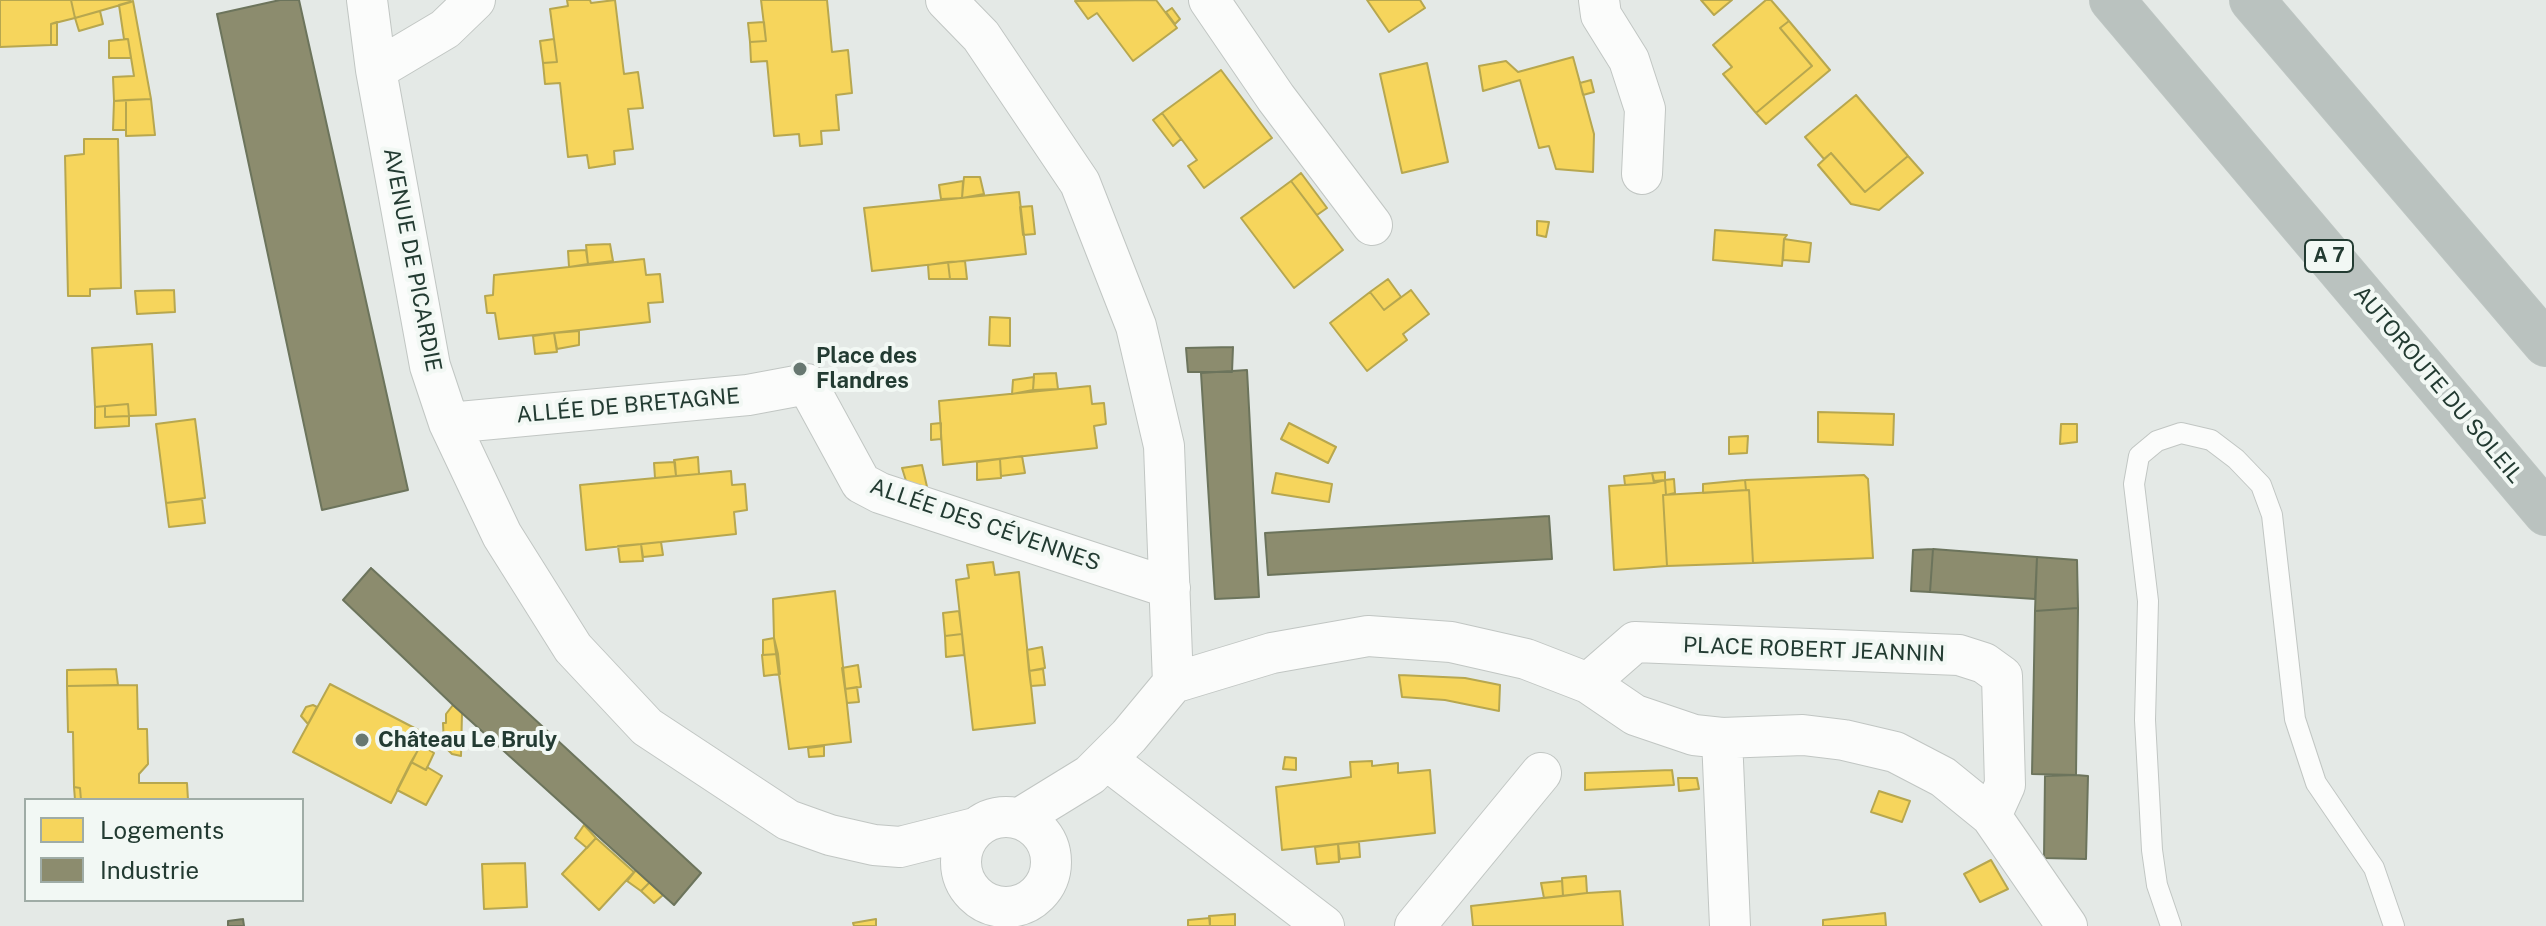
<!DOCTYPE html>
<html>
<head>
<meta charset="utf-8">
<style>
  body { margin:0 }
  #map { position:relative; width:2546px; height:926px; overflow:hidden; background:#e4e9e6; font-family:"Public Sans",sans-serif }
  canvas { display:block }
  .legend { position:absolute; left:24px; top:798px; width:280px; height:104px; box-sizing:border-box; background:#f2f8f4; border:2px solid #9faca6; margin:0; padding:10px 14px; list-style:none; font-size:24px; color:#233b32 }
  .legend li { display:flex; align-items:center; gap:16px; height:40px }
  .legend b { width:40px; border:2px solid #9faca6 }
</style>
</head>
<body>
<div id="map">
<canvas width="2546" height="926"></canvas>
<ul class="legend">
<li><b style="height:22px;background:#f6d55c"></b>Logements</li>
<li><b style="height:22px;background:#8c8c6e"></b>Industrie</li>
</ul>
</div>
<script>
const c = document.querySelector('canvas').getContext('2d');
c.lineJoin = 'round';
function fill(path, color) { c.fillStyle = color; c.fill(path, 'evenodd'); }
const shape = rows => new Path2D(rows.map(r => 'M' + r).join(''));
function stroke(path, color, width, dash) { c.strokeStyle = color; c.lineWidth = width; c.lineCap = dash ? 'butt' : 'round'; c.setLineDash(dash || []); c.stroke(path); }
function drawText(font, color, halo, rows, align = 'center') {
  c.font = font + ' "Public Sans",sans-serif'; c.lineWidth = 8; c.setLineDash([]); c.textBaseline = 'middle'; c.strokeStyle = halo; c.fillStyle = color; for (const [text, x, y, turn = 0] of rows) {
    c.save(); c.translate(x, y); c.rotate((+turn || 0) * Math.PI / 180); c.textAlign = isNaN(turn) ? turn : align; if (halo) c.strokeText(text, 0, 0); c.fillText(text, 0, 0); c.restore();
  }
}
const homes = shape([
  [0,0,71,0,75,18,51,24,51,45,0,47,0,0],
  [71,0,130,0,131,2,75,18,71,0],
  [567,0,590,0,591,3,615,0,624,74,638,72,643,108,628,109,633,149,614,151,615,164,589,168,587,155,568,157,560,83,545,84,543,63,557,62,550,9,568,6,567,0],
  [761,0,827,0,832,52,848,50,852,93,836,95,839,130,821,131,822,144,800,146,799,134,774,136,767,61,751,62,750,42,766,41,761,0],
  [1156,0,1177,28,1133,61,1097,13,1088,19,1075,1,1156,0],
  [1367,0,1420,0,1425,8,1389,32,1367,0],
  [1701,0,1732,0,1714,15,1701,0],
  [1766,0,1771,0,1789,21,1780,28,1812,66,1756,113,1723,74,1732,67,1713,45,1766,0],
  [133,1,151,99,114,101,113,77,134,76,128,39,124,39,119,5,133,1],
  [1172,8,1180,19,1175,24,1166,12,1172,8],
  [100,11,103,24,79,31,75,18,100,11],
  [1789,21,1830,70,1766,124,1756,113,1812,66,1780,28,1789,21],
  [57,22,57,45,51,45,51,24,57,22],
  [764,22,766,41,750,42,748,23,764,22],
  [128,39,131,58,109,58,109,41,128,39],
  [554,39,557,62,543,63,540,41,554,39],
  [1573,57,1594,134,1593,172,1556,169,1549,146,1539,148,1520,80,1483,91,1479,66,1506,61,1518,72,1573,57],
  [1427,63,1448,162,1402,173,1380,74,1427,63],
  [1221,70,1272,138,1204,188,1188,166,1197,160,1162,113,1221,70],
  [1591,80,1594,92,1583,95,1580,83,1591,80],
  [1856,95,1908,156,1865,192,1831,153,1824,159,1805,137,1856,95],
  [151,99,155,135,126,136,126,100,151,99],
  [126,100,126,130,113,130,114,101,126,100],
  [1162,113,1181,139,1173,146,1153,120,1162,113],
  [84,139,118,139,121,288,90,289,90,296,68,296,65,156,84,154,84,139],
  [1831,153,1865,192,1908,156,1923,173,1879,210,1851,204,1818,165,1831,153],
  [1301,173,1327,208,1317,215,1291,181,1301,173],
  [964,177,980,177,984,194,962,198,964,177],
  [963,181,962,198,941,199,939,185,963,181],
  [1291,181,1343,250,1294,288,1241,218,1291,181],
  [1019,192,1026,254,872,271,864,208,1019,192],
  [1032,206,1035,234,1023,235,1020,207,1032,206],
  [1537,221,1549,222,1546,237,1537,235,1537,221],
  [1715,230,1787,235,1784,239,1782,266,1713,260,1715,230],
  [1784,239,1811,243,1809,262,1783,260,1784,239],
  [610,244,613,261,588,264,586,245,610,244],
  [586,250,588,264,569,267,568,251,586,250],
  [644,259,646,275,660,274,663,302,648,303,650,322,499,339,495,313,487,313,485,296,493,295,494,275,644,259],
  [965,261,967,279,950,279,948,262,965,261],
  [948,262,950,279,929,279,928,265,948,262],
  [1388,279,1401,297,1384,310,1370,292,1388,279],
  [174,290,175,312,137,314,135,291,174,290],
  [1411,290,1429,314,1403,334,1407,340,1367,371,1330,323,1370,292,1384,310,1411,290],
  [990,317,1010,318,1010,346,989,345,990,317],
  [579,331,579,345,557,349,554,333,579,331],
  [554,333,557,352,535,354,533,336,554,333],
  [152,344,156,415,129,416,128,404,95,407,92,348,152,344],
  [1056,373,1058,389,1033,390,1034,374,1056,373],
  [1034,377,1033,390,1012,394,1013,380,1034,377],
  [1090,386,1092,404,1104,403,1106,424,1094,426,1097,448,943,465,939,401,1090,386],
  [128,404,129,416,105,417,105,406,128,404],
  [105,406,105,417,129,416,129,426,95,428,95,407,105,406],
  [1818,412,1894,414,1893,445,1818,442,1818,412],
  [195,419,205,498,166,503,156,424,195,419],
  [941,423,941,439,931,440,931,424,941,423],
  [1289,423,1336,447,1328,463,1281,439,1289,423],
  [2061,424,2077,424,2077,442,2060,444,2061,424],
  [1748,436,1747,453,1729,454,1729,437,1748,436],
  [1022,456,1025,473,1001,476,1000,459,1022,456],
  [698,457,699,474,676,476,674,460,698,457],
  [1000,459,1001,478,977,480,977,462,1000,459],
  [675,462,676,476,655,478,654,463,675,462],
  [922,465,928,491,907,484,902,468,922,465],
  [731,471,732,485,745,484,747,510,734,512,736,534,586,550,580,485,731,471],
  [1665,472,1665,480,1654,481,1652,473,1665,472],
  [1276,473,1332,484,1329,502,1272,493,1276,473],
  [1652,473,1654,483,1625,485,1624,476,1652,473],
  [1864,475,1868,479,1873,558,1753,563,1749,490,1746,490,1745,480,1864,475],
  [1674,479,1675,493,1666,495,1665,480,1674,479],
  [1665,480,1666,495,1663,495,1667,566,1614,570,1609,486,1654,483,1665,480],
  [1745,480,1746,490,1703,493,1703,484,1745,480],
  [1749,490,1753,563,1667,566,1663,495,1749,490],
  [202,499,205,523,169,527,166,503,202,499],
  [661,542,663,555,643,557,641,544,661,542],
  [641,544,643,561,620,562,618,546,641,544],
  [993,562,995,575,1019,572,1035,723,973,730,956,580,969,578,967,565,993,562],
  [835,591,851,742,789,749,774,638,773,599,835,591],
  [959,611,962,634,945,636,943,613,959,611],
  [962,634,964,655,946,657,945,636,962,634],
  [774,638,778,654,763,655,763,640,774,638],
  [1042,647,1045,668,1029,671,1027,650,1042,647],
  [778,654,780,674,764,676,762,655,778,654],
  [858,665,861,687,845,689,842,668,858,665],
  [116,669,118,685,67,686,67,670,116,669],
  [1043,669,1045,685,1031,686,1029,671,1043,669],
  [1399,675,1465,678,1500,685,1499,711,1445,700,1402,697,1399,675],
  [330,684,426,734,391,803,293,752,330,684],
  [137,685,138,729,147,729,148,764,139,774,139,783,187,783,188,800,81,800,80,788,74,787,73,732,68,732,67,686,137,685],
  [857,687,859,702,847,703,845,689,857,687],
  [313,705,317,707,308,724,301,716,306,707,313,705],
  [453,705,462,713,461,756,452,754,444,746,443,723,446,723,446,714,453,705],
  [421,745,434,753,426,770,411,762,421,745],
  [824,746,824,756,809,757,808,748,824,746],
  [1285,757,1296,758,1296,770,1283,769,1285,757],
  [1372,761,1372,766,1398,763,1398,773,1430,770,1435,833,1282,850,1276,787,1351,777,1350,762,1372,761],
  [411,762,426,770,427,767,442,776,426,805,397,790,411,762],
  [1672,770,1674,785,1585,790,1585,773,1672,770],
  [1678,778,1697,778,1699,789,1679,791,1678,778],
  [74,787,80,788,81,800,75,800,74,787],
  [1879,791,1910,801,1902,822,1871,812,1879,791],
  [584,825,596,838,587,848,575,838,584,825],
  [596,838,634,872,599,910,562,874,596,838],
  [1359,842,1360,857,1340,859,1338,844,1359,842],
  [1338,844,1339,862,1317,864,1315,847,1338,844],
  [1991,860,2008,889,1980,902,1964,874,1991,860],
  [525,863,527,907,484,909,482,864,525,863],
  [636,870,650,882,641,891,627,881,636,870],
  [1586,876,1587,893,1563,896,1562,878,1586,876],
  [1562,881,1563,896,1544,898,1541,883,1562,881],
  [650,882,663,895,654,903,641,891,650,882],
  [1620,891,1623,926,1473,926,1471,906,1587,893,1620,891],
  [1885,913,1886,926,1823,926,1823,920,1885,913],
  [1235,914,1235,926,1210,926,1209,916,1235,914],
  [1210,918,1210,926,1188,926,1188,920,1210,918],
  [876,919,876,926,854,926,853,923,876,919]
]);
const industry = shape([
  [280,0,299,0,408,490,322,510,217,14,280,0],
  [1233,347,1232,372,1188,372,1186,348,1233,347],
  [1247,370,1259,597,1215,599,1201,373,1247,370],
  [1549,516,1552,559,1268,575,1265,533,1549,516],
  [1933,549,2037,557,2035,599,1930,592,1933,549],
  [1933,549,1930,592,1911,591,1913,550,1933,549],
  [2037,557,2077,560,2078,608,2035,611,2037,557],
  [371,568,701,873,674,905,453,705,343,600,371,568],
  [2078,608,2076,775,2032,774,2035,611,2078,608],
  [2076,775,2088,776,2086,859,2044,858,2045,776,2076,775],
  [243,919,244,926,228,926,228,921,243,919]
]);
const lane = shape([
  [2171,926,2157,885,2152,850,2145,720,2148,601,2134,484,2139,456,2157,441,2181,433,2211,440,2236,459,2261,485,2272,515,2295,719,2316,783,2374,868,2394,926]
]);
const street = shape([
  [367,0,376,70,430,366,449,423,502,535,573,648,647,727,788,820,830,835,874,845,900,847,975,828],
  [946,0,981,36,1080,183,1136,326,1164,446,1173,683],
  [1209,0,1276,98,1372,225],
  [1599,0,1601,15,1629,60,1645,109,1642,174],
  [376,70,445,29,475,0],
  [449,423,748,395,807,384,861,483,880,493,1170,588],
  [1173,683,1272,653,1368,636,1451,642,1526,659,1588,683,1635,715,1694,735,1722,738,1803,735,1844,740,1895,752,1943,777,1991,816,2067,926],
  [1588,683,1635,642,1959,655,1984,663,2002,676,2005,785,1991,816],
  [1722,738,1730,926],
  [1107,760,1324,926],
  '961 862a45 45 0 1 1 90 0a45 45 0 1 1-90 0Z',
  [1020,818,1090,775,1129,736,1173,683],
  [1415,926,1541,773]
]);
const highway = shape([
  [2112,0,2546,513],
  [2252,0,2546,344]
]);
const markers = [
  [800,369,8,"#677871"],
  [362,740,8,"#677871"]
];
const shields = [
  [2329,256,48]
];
const shieldNames = [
  ["A 7",2329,256]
];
const streetNames = [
  ["AVENUE DE PICARDIE",412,260,79],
  ["AUTOROUTE DU SOLEIL",2438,385,50],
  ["ALLÉE DE BRETAGNE",628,406,-5],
  ["ALLÉE DES CÉVENNES",985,525,19],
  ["PLACE ROBERT JEANNIN",1814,650,2]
];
const poiNames = [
  ["Place des",816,356],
  ["Flandres",816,381],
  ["Château Le Bruly",378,740]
];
fill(homes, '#f6d55c');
stroke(homes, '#b7a74f', 2);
fill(industry, '#8c8c6e');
stroke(industry, '#6c745c', 2);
stroke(lane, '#c1c6c3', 22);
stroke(street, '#c1c6c3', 42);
stroke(highway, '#bdc5c2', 46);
stroke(lane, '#fbfcfb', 20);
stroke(street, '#fbfcfb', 40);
stroke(highway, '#bac2bf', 44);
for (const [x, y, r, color] of markers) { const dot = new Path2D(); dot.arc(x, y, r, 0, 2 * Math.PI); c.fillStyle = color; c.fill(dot); stroke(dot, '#f2f8f4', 3); }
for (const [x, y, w] of shields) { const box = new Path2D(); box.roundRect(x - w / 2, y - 16, w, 32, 6); c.fillStyle = '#f2f8f4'; c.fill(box); stroke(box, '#233b32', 2); }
drawText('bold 20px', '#233b32', null, shieldNames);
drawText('22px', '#233b32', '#f2f8f4', streetNames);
drawText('bold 22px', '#233b32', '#f2f8f4', poiNames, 'left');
</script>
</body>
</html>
